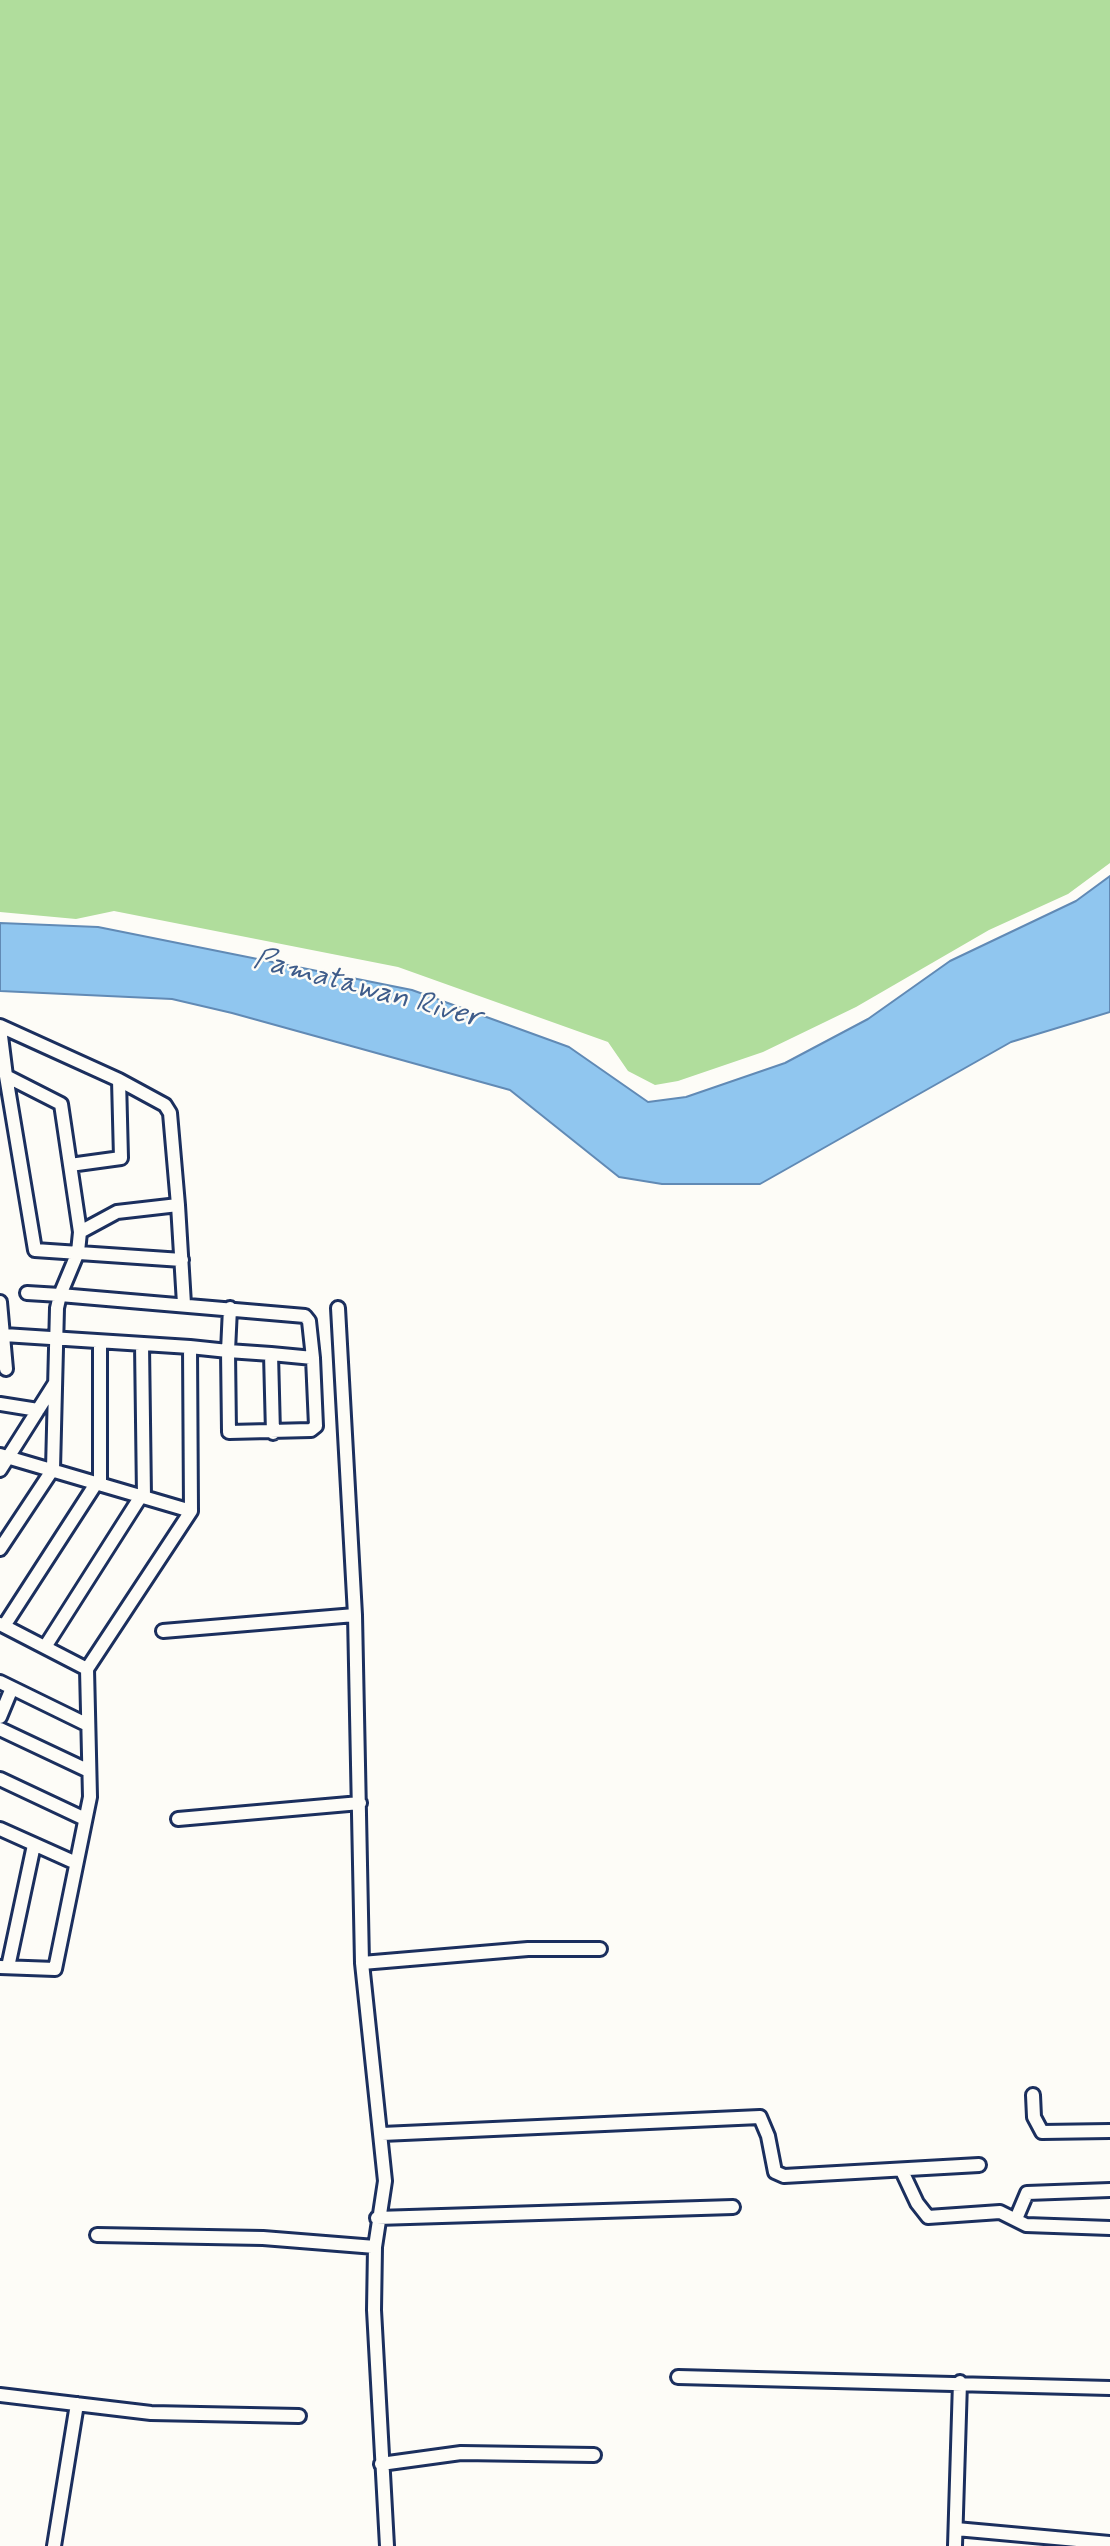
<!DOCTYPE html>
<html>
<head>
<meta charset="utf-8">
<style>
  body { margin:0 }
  canvas { display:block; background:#fdfcf7 }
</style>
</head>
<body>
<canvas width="1110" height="2546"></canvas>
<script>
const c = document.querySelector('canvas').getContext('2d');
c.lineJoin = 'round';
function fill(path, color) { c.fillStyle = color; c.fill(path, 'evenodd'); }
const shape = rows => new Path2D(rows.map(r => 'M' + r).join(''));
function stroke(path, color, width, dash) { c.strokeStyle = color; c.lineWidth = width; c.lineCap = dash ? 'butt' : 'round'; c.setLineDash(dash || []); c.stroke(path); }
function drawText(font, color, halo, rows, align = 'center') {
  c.font = font + ' Mynerve,sans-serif'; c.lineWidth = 5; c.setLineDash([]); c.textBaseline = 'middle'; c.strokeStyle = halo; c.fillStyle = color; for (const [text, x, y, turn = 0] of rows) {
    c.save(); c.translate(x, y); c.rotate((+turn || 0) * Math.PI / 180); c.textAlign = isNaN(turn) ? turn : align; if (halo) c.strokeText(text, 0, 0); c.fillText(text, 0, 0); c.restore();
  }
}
const green = shape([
  [0,0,1110,0,1110,863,1068,894,989,930,856,1007,763,1052,678,1081,655,1085,628,1071,608,1042,398,967,114,911,76,919,0,912]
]);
const water = shape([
  [1110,876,1110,1012,1011,1042,760,1184,662,1184,619,1177,510,1090,232,1013,172,999,0,991,0,923,98,927,412,990,569,1047,648,1102,686,1097,785,1063,868,1019,950,961,1076,901,1110,876]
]);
const minor = shape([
  [0,1026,119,1080,121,1158,70,1165],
  [0,1028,6,1076],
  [119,1080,165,1105,170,1113,178,1205],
  [80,1232,61,1104,6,1076,35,1250,182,1260],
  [0,1302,6,1369],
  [184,1304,178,1205,117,1212,80,1232,78,1252,60,1295,305,1316,309,1321,313,1358],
  [338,1308,355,1615,362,1963,385,2181,375,2247,374,2310,387,2546],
  [4,1335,190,1347,228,1351,271,1354,313,1358,316,1426,311,1430,229,1432,228,1351,230,1308],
  [142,1344,144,1497],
  [190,1347,191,1511],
  [271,1354,273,1433],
  [0,1404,38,1410],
  [0,1455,191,1511,87,1669,90,1797,55,1969,0,1967],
  [0,1470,55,1383],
  [100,1483,100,1342],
  [0,1549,53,1469,57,1308,60,1295,27,1293],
  [0,1624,87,1669],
  [4,1626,97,1482],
  [163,1631,355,1615],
  [45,1647,141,1496],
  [0,1682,88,1725],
  [0,1717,12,1688],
  [0,1729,89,1771],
  [0,1779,85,1819],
  [178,1819,360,1803],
  [0,1829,76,1863],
  [362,1963,528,1949,600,1949],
  [8,1967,34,1845],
  [1033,2095,1034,2117,1042,2132,1110,2131],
  [382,2134,760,2117,768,2136,775,2172,784,2176,979,2165],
  [902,2171,917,2203,928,2217,1000,2212,1026,2225,1110,2228],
  [377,2218,733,2207],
  [1016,2219,1027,2193,1110,2190],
  [97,2235,263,2238,375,2247],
  [678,2377,1110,2388],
  [0,2395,151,2413,299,2416],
  [381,2464,461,2453,594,2455],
  [956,2529,1110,2543],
  [54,2546,77,2404],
  [955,2546,960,2382]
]);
const waterNames = [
  ["Pamatawan River",367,990,15]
];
fill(green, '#b0dd9c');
fill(water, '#90c6ef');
stroke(water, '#618ab5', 2);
stroke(minor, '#1b2f5e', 18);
stroke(minor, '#fdfcf7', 12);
drawText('italic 30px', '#3e5c8a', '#fdfcf7', waterNames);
</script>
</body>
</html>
